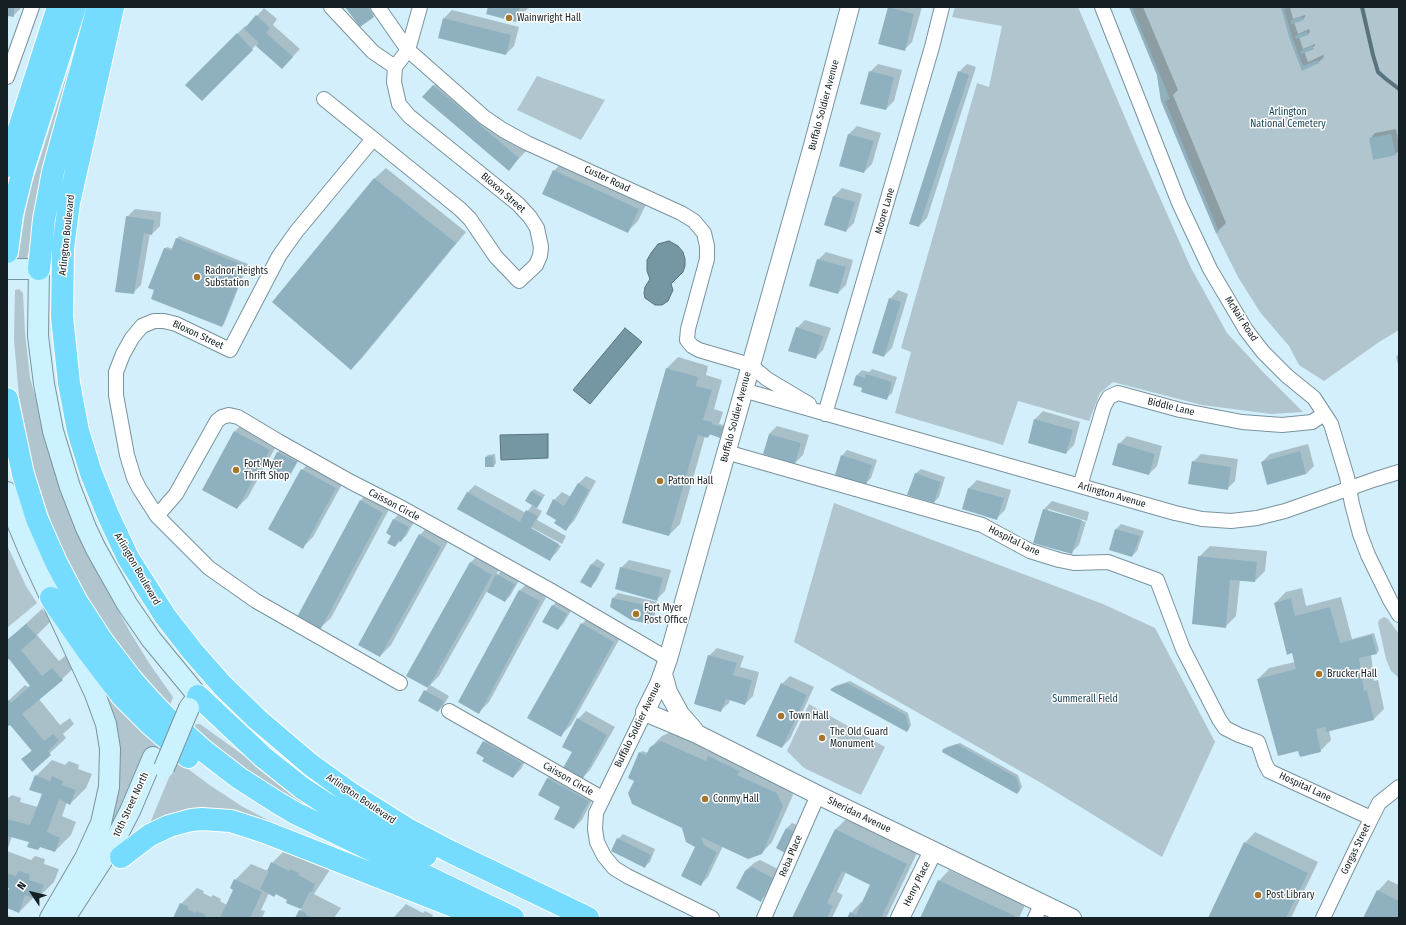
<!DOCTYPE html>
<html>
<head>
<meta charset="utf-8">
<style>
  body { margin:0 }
  #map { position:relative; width:1406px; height:925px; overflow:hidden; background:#d3effb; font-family:"Fira Sans Condensed",sans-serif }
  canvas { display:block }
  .frame { position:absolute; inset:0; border:8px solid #152024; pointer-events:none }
  .north { position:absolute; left:12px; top:873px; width:40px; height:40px; -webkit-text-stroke:3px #fff; paint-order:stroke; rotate:305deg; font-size:11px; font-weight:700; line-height:16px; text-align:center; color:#152024 }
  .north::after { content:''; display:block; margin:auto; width:14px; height:18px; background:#152024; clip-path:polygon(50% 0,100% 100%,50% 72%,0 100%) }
</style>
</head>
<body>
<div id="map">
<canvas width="1406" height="925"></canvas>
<div class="frame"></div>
<div class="north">N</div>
</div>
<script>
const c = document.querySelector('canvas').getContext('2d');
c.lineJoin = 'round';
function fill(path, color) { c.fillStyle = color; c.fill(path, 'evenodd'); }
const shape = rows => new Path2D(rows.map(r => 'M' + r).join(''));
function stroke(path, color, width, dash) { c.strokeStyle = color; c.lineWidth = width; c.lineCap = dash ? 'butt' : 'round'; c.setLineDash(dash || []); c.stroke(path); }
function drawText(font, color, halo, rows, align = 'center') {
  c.font = font + ' "Fira Sans Condensed",sans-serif'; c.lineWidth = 3; c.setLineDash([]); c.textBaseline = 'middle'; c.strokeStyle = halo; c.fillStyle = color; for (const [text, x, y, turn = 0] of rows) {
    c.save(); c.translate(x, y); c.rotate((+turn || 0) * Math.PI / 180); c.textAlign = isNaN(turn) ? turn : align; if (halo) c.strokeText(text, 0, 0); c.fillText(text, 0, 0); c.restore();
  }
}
const green = shape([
  [88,7,36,234,24,265,17,265,26,208,33,181],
  [955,7,1078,7,1138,148,1191,268,1227,333,1263,372,1303,412,1271,414,1202,405,1113,382,1100,393,1089,421,1018,401,1003,445,895,413,911,352,901,348,977,83,989,87,1002,26,952,17],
  [1129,7,1399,7,1399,330,1379,342,1324,381,1299,365,1289,346,1260,312,1238,277,1216,233,1161,101,1157,75],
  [537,76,605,100,581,140,517,110],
  [19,289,23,293,25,333,30,378,41,417,76,527,96,570,130,632,149,663,173,697,170,705,135,665,103,622,77,579,53,528,32,464,19,396,14,340,15,290],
  [834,503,1103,604,1155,628,1215,742,1162,857,1043,784,794,642],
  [7,545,26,586,37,603,7,628],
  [1384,617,1388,619,1399,634,1399,678,1391,671,1386,659,1378,623,1379,620],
  [99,686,131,721,184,766,211,786,243,807,268,820,371,862,255,821,154,826,150,823,173,768,151,750,124,814,89,864,103,834],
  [809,704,885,747,861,795,804,768,787,751],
  [196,724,200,724,318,809,303,803,276,789,248,770,194,728]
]);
const water = shape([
  [669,241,678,246,683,252,685,259,685,266,683,272,671,284,673,290,668,301,662,305,655,305,645,298,644,293,645,287,650,279,647,271,647,260,651,253,658,244,669,241],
  [625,328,642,342,590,404,573,390,625,328],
  [548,434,548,458,501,460,500,435,548,434]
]);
const shadow = shape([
  [7,7,22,7,13,16,7,15],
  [346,7,382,7,373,16],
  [488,7,529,7,516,21],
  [890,7,922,7,912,42,904,50],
  [1130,7,1143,7,1178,90,1173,95,1226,223,1218,231,1162,101,1158,75],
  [1282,7,1290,7,1293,19,1305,15,1305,17,1303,19,1294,22,1298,34,1309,29,1310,32,1308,34,1299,37,1303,49,1315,44,1315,46,1304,51,1308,62,1323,55,1324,57,1319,62,1302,69],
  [264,8,277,19,273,25,300,49,282,68,256,45,202,100,187,85,245,26,247,27],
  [452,10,519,27,514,46,506,54,444,18],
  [878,64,902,70,894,101,886,109,870,72],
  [967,64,976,67,927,218,919,226,959,72],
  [442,77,527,150,508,170,424,97],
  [857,126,881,133,872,164,864,172,840,166,849,134],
  [1396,129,1399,143,1399,151,1395,154,1370,139,1375,133],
  [564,160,649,198,638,221,627,232,554,171],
  [386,168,466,232,362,358,351,369,274,302,375,178],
  [842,188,862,194,854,223,846,231,825,225,834,196],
  [135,209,161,212,160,226,152,234,150,233,141,285,133,293,127,217],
  [179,236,248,264,224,324,222,326,164,249,167,247,173,249,177,239],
  [826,252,853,260,846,285,838,293,818,260],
  [898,290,908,294,892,348,884,356,890,299],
  [805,320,831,328,823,350,815,358,797,328],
  [1399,353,1399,368,1396,357],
  [678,357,708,366,706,375,722,380,714,409,723,412,719,424,724,425,722,434,720,436,711,434,708,437,705,436,680,524,669,535,623,522,667,368],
  [872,369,897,377,892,393,887,398,863,387,857,375,862,370,869,372],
  [1043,411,1080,422,1074,445,1066,453,1029,442,1035,419],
  [245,421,280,439,248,497,237,508,235,431],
  [777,426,809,435,803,455,795,463,769,434],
  [1127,436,1162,446,1157,466,1149,474,1119,444],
  [1308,444,1314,466,1306,474,1262,462,1270,454],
  [283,447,301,456,291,474,286,479,269,470,278,452],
  [847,450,877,460,871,478,866,483,842,456],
  [495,454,496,463,494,466,486,457,488,455],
  [1201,454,1238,459,1235,481,1227,489,1193,462],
  [313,459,346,477,313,537,303,547,270,529,302,470],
  [921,469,945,477,939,497,934,502,915,474],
  [586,476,596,481,574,521,566,529,557,519,554,500,562,492,571,497,578,484],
  [977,480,1011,490,1005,510,997,518,969,488],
  [475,485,526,513,533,504,531,492,534,489,545,495,536,508,542,511,537,520,566,536,562,544,525,524,524,526,561,546,557,552,549,560,467,493],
  [371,490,393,502,331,618,320,628,361,500],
  [1052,501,1089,512,1087,521,1048,509,1048,511,1086,522,1079,545,1071,553,1044,509],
  [399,514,414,522,406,536,395,546,393,535,387,532,394,519],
  [430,524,451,536,391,645,380,656,420,535],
  [1121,524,1144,531,1137,551,1132,556,1110,549,1116,529],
  [1210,546,1267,551,1265,571,1255,581,1240,580,1236,616,1225,627,1199,557],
  [481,552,502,564,495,577,502,570,520,579,510,596,505,601,487,591,439,676,430,685,449,696,443,706,438,711,419,701,429,687,470,563],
  [597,559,605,564,596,581,591,586,582,582,592,564],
  [629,560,671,570,665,591,657,599,621,568],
  [531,580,550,590,489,702,479,712,459,702,520,590],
  [1302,588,1306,606,1341,597,1352,639,1374,633,1379,650,1377,653,1371,654,1374,681,1378,680,1384,709,1374,719,1329,730,1331,740,1320,751,1258,679,1269,668,1295,662,1275,603,1286,592],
  [618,593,658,602,654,618,648,623,611,607,613,598],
  [558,601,572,609,563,624,558,629,552,606],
  [42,609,52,620,37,635,59,661,69,653,78,664,62,679,39,699,60,725,70,718,74,724,63,734,66,738,32,770,23,759,32,750,10,724,7,726,7,702,25,685,28,687,31,685,9,657,7,659,7,641],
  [593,613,624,631,571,725,560,736,582,624],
  [717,648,744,656,740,667,759,672,753,696,745,704,730,699,729,703,720,711,709,656],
  [790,676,814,687,790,739,782,747,782,684],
  [850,681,908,713,911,725,909,729,907,731,833,688,835,686],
  [586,711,615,727,590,770,582,778,573,752,578,719],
  [673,731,788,783,793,795,772,842,761,854,723,846,708,877,700,885,697,846,682,827,635,781,640,753,642,751,648,753,651,747,662,736],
  [492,734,529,754,521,769,513,777,484,742],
  [960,743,1018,775,1022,787,1019,791,944,749,947,747],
  [52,760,65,765,69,761,79,765,78,769,92,774,86,788,70,804,67,802,62,816,76,822,71,835,55,851,41,846,38,849,30,842,12,836,7,851,31,860,35,856,45,859,44,864,59,869,54,882,38,898,34,897,19,912,7,907,7,897,10,888,7,887,7,798,8,798,12,795,21,798,20,802,38,807,43,794,36,776],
  [556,771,596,793,582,820,574,828,561,807,539,794,548,778],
  [846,819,917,853,886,918,848,918,851,913,861,902,863,903,872,885,846,872,837,892,843,895,832,918,793,918,835,830],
  [792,823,799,826,790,846,778,848,787,828],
  [1255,832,1318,862,1291,918,1209,918,1245,843],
  [623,834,655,849,650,862,644,867,618,839],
  [288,847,331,868,314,894,341,908,334,918,296,918,302,908,287,902,289,900,276,894,274,896,269,893,261,910,265,911,262,918,174,918,181,904,197,888,204,891,203,893,211,897,213,895,221,899,220,901,227,905,235,890,235,880,251,864,268,871,272,863],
  [760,860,780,870,769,892,761,900,745,871,754,863],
  [949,870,1025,905,1019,918,921,918,939,881],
  [1388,880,1399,885,1399,918,1365,918,1378,891],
  [406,904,423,913,425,911,433,915,432,917,435,918,393,918],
  [7,915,14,918,7,918]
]);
const stream = shape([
  [1362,7,1373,55,1378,72,1386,79,1399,89]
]);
const building = shape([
  [7,7,14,7,14,17,7,16],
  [345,7,368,7,374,17,360,27],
  [488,7,520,7,516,22,486,14],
  [888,7,914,14,905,51,878,44],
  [1129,7,1132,7,1170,99,1165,101,1219,232,1216,233,1161,101,1157,75],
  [1281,7,1291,7,1284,9,1292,37,1303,66,1318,60,1319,63,1302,71,1289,37],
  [256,15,270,28,266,33,293,57,282,69,256,46,259,43,244,29],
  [1302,17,1304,20,1291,24,1291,20],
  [443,18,511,35,506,55,438,38],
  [1307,31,1308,35,1296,39,1295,36],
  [237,33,253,50,202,101,185,85],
  [1312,46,1314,49,1301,54,1300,51],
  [869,71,894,77,886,110,860,104],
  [958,71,969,75,919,227,909,224],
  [433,85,519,158,509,171,422,97],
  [848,134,874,141,864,173,839,166],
  [1391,134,1396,155,1373,160,1369,138],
  [553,170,639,209,628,233,542,194],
  [374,178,456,243,351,370,272,302],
  [833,196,855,202,846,232,824,225],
  [126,216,154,220,152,235,144,233,134,294,115,292],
  [176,238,246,266,222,327,151,299,154,290,148,288,164,248,171,251],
  [817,259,846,267,838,294,809,286],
  [889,298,901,302,884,357,872,353],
  [796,327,823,336,816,359,788,351],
  [666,368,698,377,696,386,712,390,703,420,712,422,712,424,723,427,720,438,709,434,708,438,698,435,669,536,622,523],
  [866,374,892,382,887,400,861,392,862,388,853,385,856,375,865,378],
  [1034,419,1073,430,1066,454,1028,443],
  [234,431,270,450,237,509,202,490],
  [769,434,801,443,795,464,763,454],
  [1118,443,1155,454,1149,475,1112,465],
  [1300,451,1306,474,1267,485,1261,462],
  [277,452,297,462,286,480,268,470],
  [841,455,872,465,866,485,835,475],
  [493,456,494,467,485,467,485,457],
  [1192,461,1231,467,1228,490,1188,484],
  [301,469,336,488,303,549,268,529],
  [915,473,941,482,934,503,907,495],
  [578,483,589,490,566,531,554,523,556,520,546,514,553,499,564,506],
  [968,488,1004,498,997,520,962,509],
  [531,491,543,498,537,508,525,501],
  [467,492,520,522,526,510,538,516,531,528,559,544,550,561,457,509],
  [360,500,383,513,320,630,297,617],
  [1043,509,1082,520,1072,554,1033,543],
  [393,519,409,527,401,542,399,540,395,547,387,543,391,536,386,533],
  [1115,529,1140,536,1132,557,1109,550],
  [419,534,441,547,380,657,358,645],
  [1198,556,1257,562,1255,582,1230,580,1226,628,1192,624],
  [470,562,492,575,428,688,406,676],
  [591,564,601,569,591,588,580,582],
  [620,567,663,578,657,601,615,589],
  [496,574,515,584,505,602,487,592],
  [519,590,540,601,479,714,458,702],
  [612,598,654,607,649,624,631,620,610,607],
  [1291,598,1295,616,1330,607,1340,643,1372,635,1377,654,1359,658,1364,691,1367,690,1374,720,1326,732,1326,727,1316,729,1321,752,1300,757,1298,751,1278,756,1257,679,1296,669,1292,653,1287,655,1274,603],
  [552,605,567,614,558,630,542,622],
  [581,623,614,642,561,737,527,718],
  [26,624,37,636,21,650,42,676,52,668,63,680,22,714,44,741,53,734,59,740,48,751,51,755,32,772,21,759,32,751,10,725,7,727,7,702,9,700,11,703,30,686,9,659,7,660,7,640],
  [708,655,737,663,733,675,752,680,745,705,726,699,721,712,694,704],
  [781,683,807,695,782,748,756,736],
  [847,683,906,715,909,728,907,732,830,690,832,688],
  [424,690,444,701,438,712,418,701],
  [577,718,607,735,582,780,563,768,572,752,562,747],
  [483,741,522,763,513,778,482,761,484,758,476,753],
  [661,741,706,761,708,756,740,771,737,775,777,793,783,806,762,854,748,859,701,837,704,845,717,852,701,886,681,876,695,847,686,842,682,828,632,804,628,793,634,781,628,778,639,752,646,755,650,747],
  [957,744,1016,777,1020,790,1017,794,942,752,943,749],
  [35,775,50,781,52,776,63,781,62,785,76,790,70,805,59,799,47,832,60,838,55,852,40,847,38,850,27,847,29,842,7,836,7,819,30,825,42,794,29,790],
  [547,778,589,801,574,829,554,819,560,807,538,795],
  [786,828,795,832,785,853,776,848],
  [835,829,907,864,881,918,847,918,850,912,856,915,870,885,842,871,827,903,833,906,827,918,792,918],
  [617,838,651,855,645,868,611,851],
  [1244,842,1308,873,1286,918,1208,918],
  [271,862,289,871,290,869,299,873,298,875,315,884,312,892,310,891,301,909,286,903,287,900,276,894,274,897,260,889,269,871,267,871],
  [752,867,773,878,761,902,736,888,745,871],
  [18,871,30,874,29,880,44,885,38,900,25,895,19,913,7,908,7,894,9,888,7,888,7,873,16,876],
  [234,879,262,892,250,918,220,918,233,890,230,888],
  [938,880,1015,916,1014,918,920,918],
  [1377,890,1399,901,1399,918,1363,918],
  [180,903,189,907,187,909,195,913,197,911,206,915,204,918,173,918],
  [299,910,306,913,306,915,313,918,295,918]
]);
const minor = shape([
  [331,7,373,52,395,67],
  [378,7,408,50,484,117,503,130,527,143,681,213,694,221,704,233,707,246,707,259,688,329,687,340,692,346,699,350,750,365,767,379,809,404],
  [1102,7,1179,203,1210,269,1246,330,1263,352,1287,376,1314,398,1331,424,1347,477,1352,504,1360,534,1368,555,1390,600,1399,615],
  [7,77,32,7],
  [324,99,460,209,470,219,496,257,519,281,536,265,540,256,541,247,537,228,530,217,518,204,409,116,399,104,394,82,395,67,408,50,420,7],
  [373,139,296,232,279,256,230,350,176,324,164,321,154,321,142,326,132,338,123,354,116,372,116,395,127,455,134,478,139,488,157,516,209,568,256,601,400,683],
  [743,390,1175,513,1202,519,1231,521,1257,518,1285,511,1376,479,1399,472],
  [825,414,932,47,942,7],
  [726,452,982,525,1030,551,1059,560,1074,563,1108,562,1157,580,1183,649,1219,719,1225,728,1239,735,1258,742,1265,763,1269,771,1371,818],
  [1080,486,1104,406,1109,397,1118,393,1180,410,1242,422,1282,425,1312,422,1324,414],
  [157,516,176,494,217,421,222,417,229,415,238,417,278,441,351,482,402,508,550,590,668,659],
  [449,711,602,798],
  [645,712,596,813,595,829,597,842,604,856,614,868,627,876,712,918],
  [764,918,818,795],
  [1035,918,1042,903],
  [1323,918,1354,853,1379,803,1399,787]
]);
const tertiary = shape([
  [850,7,812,149,668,659,659,684,645,712,697,734,818,795,1072,918],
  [663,674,668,692,680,714,694,730],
  [900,918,933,851]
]);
const secondary = shape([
  [7,269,39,269,38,336,44,384,53,431,70,487,86,528,96,549,127,604,151,639,198,696,189,708],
  [7,492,16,520,32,558,95,694,106,724,110,749,109,787,101,823,85,858,50,918],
  [65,918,114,842,130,811,153,757]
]);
const trunk = shape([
  [113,7,69,203,63,248,62,317,69,383,78,431,91,473,108,515,128,558,165,616,193,652,223,686,257,719,311,765,350,793,409,830,451,852,588,918],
  [7,166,58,7],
  [7,252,12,215,23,170,75,7],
  [39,269,44,219,53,172,98,7],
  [7,399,23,474,37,519,56,562,77,602,103,642,132,680,148,698,168,719,204,751,239,778,275,801,295,813,513,918],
  [51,598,87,650,122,696,151,725,188,757],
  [198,696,263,757,302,788,328,805,357,821,426,855],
  [121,857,150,835,169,826,191,820,202,819,231,821,265,832,476,915]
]);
const secondaryBridge = shape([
  [164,768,189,708]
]);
const markers = [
  [509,18,4,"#a6752b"],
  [197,277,4,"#a6752b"],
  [236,470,4,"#a6752b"],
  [660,481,4,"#a6752b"],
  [636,614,4,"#a6752b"],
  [1319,674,4,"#a6752b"],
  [781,716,4,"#a6752b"],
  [822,738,4,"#a6752b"],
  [705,799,4,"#a6752b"],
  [1258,895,4,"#a6752b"]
];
const poiNames = [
  ["Wainwright Hall",517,18],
  ["Radnor Heights",205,271],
  ["Substation",205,283],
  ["Fort Myer",244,464],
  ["Thrift Shop",244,476],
  ["Patton Hall",668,481],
  ["Fort Myer",644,608],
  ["Post Office",644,620],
  ["Brucker Hall",1327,674],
  ["Town Hall",789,716],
  ["The Old Guard",830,732],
  ["Monument",830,744],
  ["Conmy Hall",713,799],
  ["Post Library",1266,895]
];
const streetNames = [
  ["Buffalo Soldier Avenue",824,105,-75],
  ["Custer Road",607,179,25],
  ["Bloxon Street",503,193,41],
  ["Moore Lane",885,211,-74],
  ["Arlington Boulevard",67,235,-84],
  ["McNair Road",1241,319,57],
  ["Bloxon Street",198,335,25],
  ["Biddle Lane",1171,407,14],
  ["Buffalo Soldier Avenue",736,417,-75],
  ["Arlington Avenue",1112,495,16],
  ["Caisson Circle",394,505,28],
  ["Hospital Lane",1014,541,26],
  ["Arlington Boulevard",137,569,60],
  ["Buffalo Soldier Avenue",638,725,-64],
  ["Caisson Circle",568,779,30],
  ["Hospital Lane",1305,787,25],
  ["Arlington Boulevard",361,799,34],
  ["10th Street North",131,805,-65],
  ["Sheridan Avenue",859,815,26],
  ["Gorgas Street",1356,849,-64],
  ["Reba Place",791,856,-67],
  ["Henry Place",917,884,-64]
];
const parkNames = [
  ["Arlington",1288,112],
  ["National Cemetery",1288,124],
  ["Summerall Field",1085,699]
];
fill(green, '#b0c5cd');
fill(water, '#7597a4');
stroke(water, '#58737e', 1);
fill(shadow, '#0003');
stroke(stream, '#58737e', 4);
fill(building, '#8fb1bf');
stroke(minor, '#79939e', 16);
stroke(tertiary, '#79939e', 20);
stroke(secondary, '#79939e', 22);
stroke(trunk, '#fff', 24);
stroke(minor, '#fff', 14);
stroke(tertiary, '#fff', 18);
stroke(secondary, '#ccf2ff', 20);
stroke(trunk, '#76dcff', 22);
stroke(secondaryBridge, '#79939e', 22, []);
stroke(secondaryBridge, '#ccf2ff', 20);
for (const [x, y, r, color] of markers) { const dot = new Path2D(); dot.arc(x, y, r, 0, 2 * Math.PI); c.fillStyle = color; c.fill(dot); stroke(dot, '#fff', 1.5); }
drawText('10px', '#152024', '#fff', poiNames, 'left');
drawText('10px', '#152024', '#fff', streetNames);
drawText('10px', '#134454', '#fff', parkNames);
</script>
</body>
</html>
